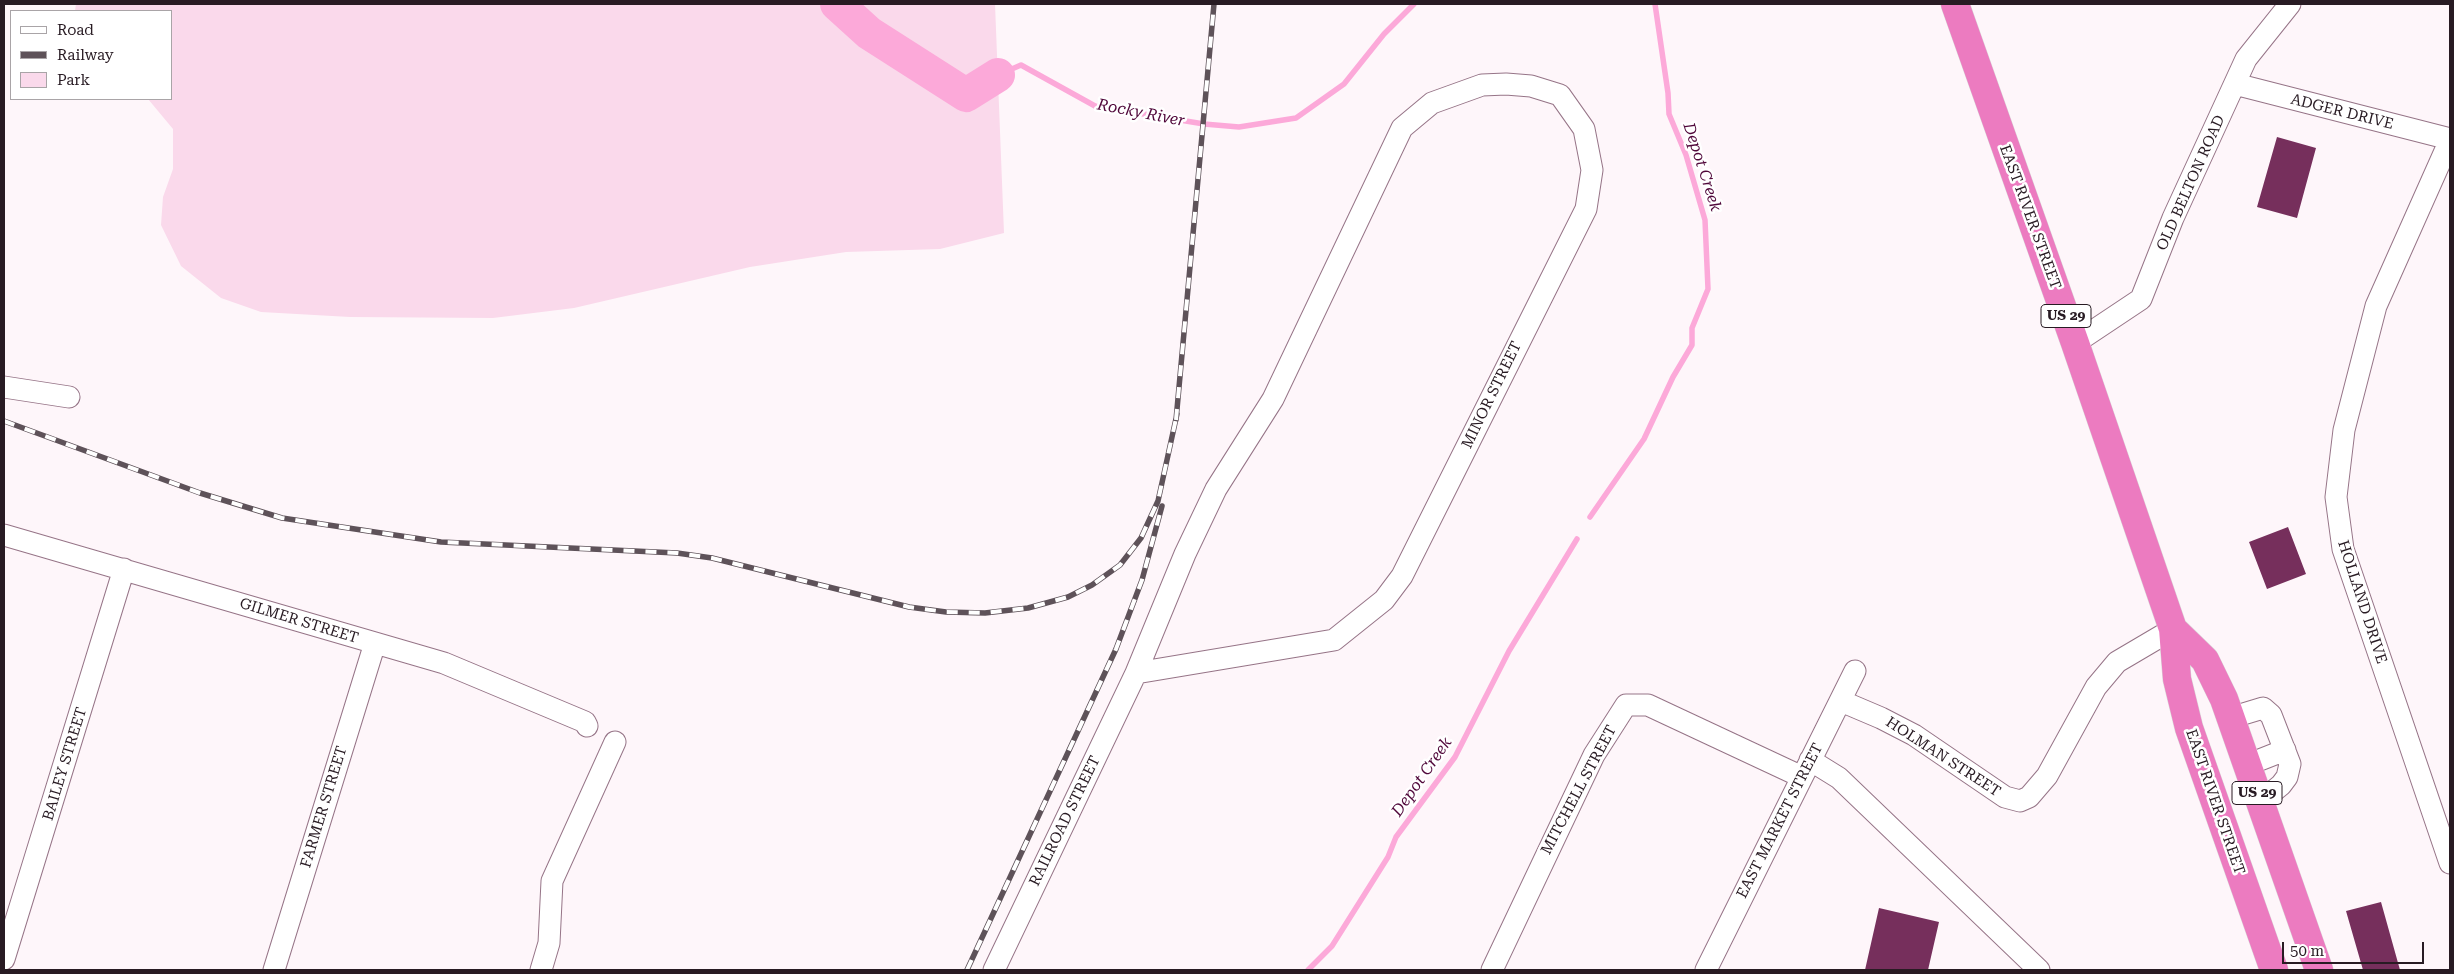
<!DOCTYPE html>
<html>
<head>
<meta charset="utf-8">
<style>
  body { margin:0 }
  #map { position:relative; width:2454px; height:974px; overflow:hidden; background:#fef6fa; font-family:"Roboto Serif",serif }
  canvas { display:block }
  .frame { position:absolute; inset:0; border:5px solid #281b23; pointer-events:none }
  .legend { position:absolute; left:10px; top:10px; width:162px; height:90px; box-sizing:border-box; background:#fff; border:1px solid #a9a4a7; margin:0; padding:6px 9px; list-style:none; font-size:15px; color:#281b23 }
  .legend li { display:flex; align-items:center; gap:10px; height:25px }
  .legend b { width:25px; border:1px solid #a9a4a7 }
  .scale { position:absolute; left:2282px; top:942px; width:142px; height:22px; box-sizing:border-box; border:2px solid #281b23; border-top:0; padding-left:6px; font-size:15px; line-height:18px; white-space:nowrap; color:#281b23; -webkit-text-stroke:4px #fff; paint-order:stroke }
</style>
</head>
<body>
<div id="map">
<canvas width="2454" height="974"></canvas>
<div class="frame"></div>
<ul class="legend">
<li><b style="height:6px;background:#fff"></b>Road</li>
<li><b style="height:6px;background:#5e5259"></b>Railway</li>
<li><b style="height:14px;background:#fad9eb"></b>Park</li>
</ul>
<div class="scale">50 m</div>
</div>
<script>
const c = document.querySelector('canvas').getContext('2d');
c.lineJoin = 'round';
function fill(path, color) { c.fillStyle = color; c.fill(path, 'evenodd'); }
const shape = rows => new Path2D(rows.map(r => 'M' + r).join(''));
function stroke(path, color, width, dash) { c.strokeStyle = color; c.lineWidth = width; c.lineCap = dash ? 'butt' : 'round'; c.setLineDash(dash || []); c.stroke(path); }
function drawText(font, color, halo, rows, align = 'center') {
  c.font = font + ' "Roboto Serif",serif'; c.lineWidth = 5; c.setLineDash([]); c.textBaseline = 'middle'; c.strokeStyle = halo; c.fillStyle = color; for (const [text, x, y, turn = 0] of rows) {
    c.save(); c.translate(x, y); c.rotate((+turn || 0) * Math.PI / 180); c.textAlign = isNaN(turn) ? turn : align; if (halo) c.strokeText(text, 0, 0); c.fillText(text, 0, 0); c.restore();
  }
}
const green = shape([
  [76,4,995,4,1004,233,940,249,846,252,750,267,574,308,493,318,350,317,261,312,221,298,181,266,161,225,163,197,173,169,173,129,148,99,171,99,171,11,75,11]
]);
const stream = shape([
  [998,75,1021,65,1095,106,1204,124,1239,127,1296,118,1344,84,1384,34,1414,4],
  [1590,517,1644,439,1673,377,1692,345,1692,328,1708,289,1705,220,1686,155,1669,114,1668,93,1655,4],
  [1308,970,1332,946,1388,857,1396,837,1455,757,1509,651,1577,539]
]);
const river = shape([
  [837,4,869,33,966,95,998,75]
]);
const building = shape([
  [2277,137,2316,148,2297,218,2257,207],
  [2288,527,2306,574,2267,589,2249,542],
  [2381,902,2400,970,2363,970,2346,911],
  [1879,908,1939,922,1928,970,1865,970]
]);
const minor = shape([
  [1506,84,1531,86,1560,95,1584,129,1592,170,1586,209,1402,576,1384,600,1334,640,1136,673,1185,554,1216,489,1273,399,1402,128,1432,103,1482,85,1506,84],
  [2235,84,2450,139],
  [2450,140,2376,306,2344,430,2336,497,2343,549,2450,863],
  [2075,343,2141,299,2173,218,2246,59,2290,4],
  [4,387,69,397],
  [4,535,444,663,585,722,587,726],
  [1841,701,1881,718,1914,735,2005,797,2020,801,2029,797,2047,776,2096,687,2117,662,2173,629],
  [2230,718,2263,708,2271,715,2290,764,2287,777,2281,785,2260,802],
  [1810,760,1839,778,2039,970],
  [2247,765,2285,750],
  [4,959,124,569],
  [274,970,375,643],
  [541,970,549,943,552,881,615,742],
  [994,970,1136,673],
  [1492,970,1594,755,1626,705,1648,705,1802,777],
  [1706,970,1855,671]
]);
const highway = shape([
  [1955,4,2075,343,2173,629,2177,679,2189,728,2274,970],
  [2173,629,2205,660,2224,699,2319,970]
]);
const rail = shape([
  [1176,420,1214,4],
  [4,421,200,493,282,518,441,542,677,553,712,558,909,607,946,612,985,613,1028,608,1068,597,1092,585,1120,565,1141,538,1158,501,1177,414],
  [967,970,1116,649,1142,580,1162,506]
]);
const shields = [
  [2066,316,50],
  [2257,793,50]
];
const shieldNames = [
  ["US 29",2066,316],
  ["US 29",2257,793]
];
const streetNames = [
  ["ADGER DRIVE",2342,112,14],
  ["OLD BELTON ROAD",2191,183,-66],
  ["EAST RIVER STREET",2030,217,70],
  ["MINOR STREET",1492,395,-64],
  ["HOLLAND DRIVE",2362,602,72],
  ["GILMER STREET",299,621,17],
  ["HOLMAN STREET",1943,757,33],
  ["BAILEY STREET",65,764,-73],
  ["MITCHELL STREET",1579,790,-62],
  ["EAST RIVER STREET",2215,802,71],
  ["FARMER STREET",324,807,-73],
  ["RAILROAD STREET",1065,821,-64],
  ["EAST MARKET STREET",1780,821,-63]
];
const waterNames = [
  ["Rocky River",1141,113,11],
  ["Depot Creek",1702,167,72],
  ["Depot Creek",1422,777,-55]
];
fill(green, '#fad9eb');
stroke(stream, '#fca9d9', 5.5);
stroke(river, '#fca9d9', 34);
fill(building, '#762f5c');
stroke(minor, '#967487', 23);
stroke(highway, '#d8d6d7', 29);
stroke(minor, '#fff', 21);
stroke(highway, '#ec7bc0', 28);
stroke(rail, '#5e5259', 5.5);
stroke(rail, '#fff', 4, [11]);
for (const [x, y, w] of shields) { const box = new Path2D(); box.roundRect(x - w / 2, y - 11.5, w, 23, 4); c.fillStyle = '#fff'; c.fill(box); stroke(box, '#281b23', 1); }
drawText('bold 14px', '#281b23', null, shieldNames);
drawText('15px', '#281b23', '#fff', streetNames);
drawText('italic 16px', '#50073a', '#fff', waterNames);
</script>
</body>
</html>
